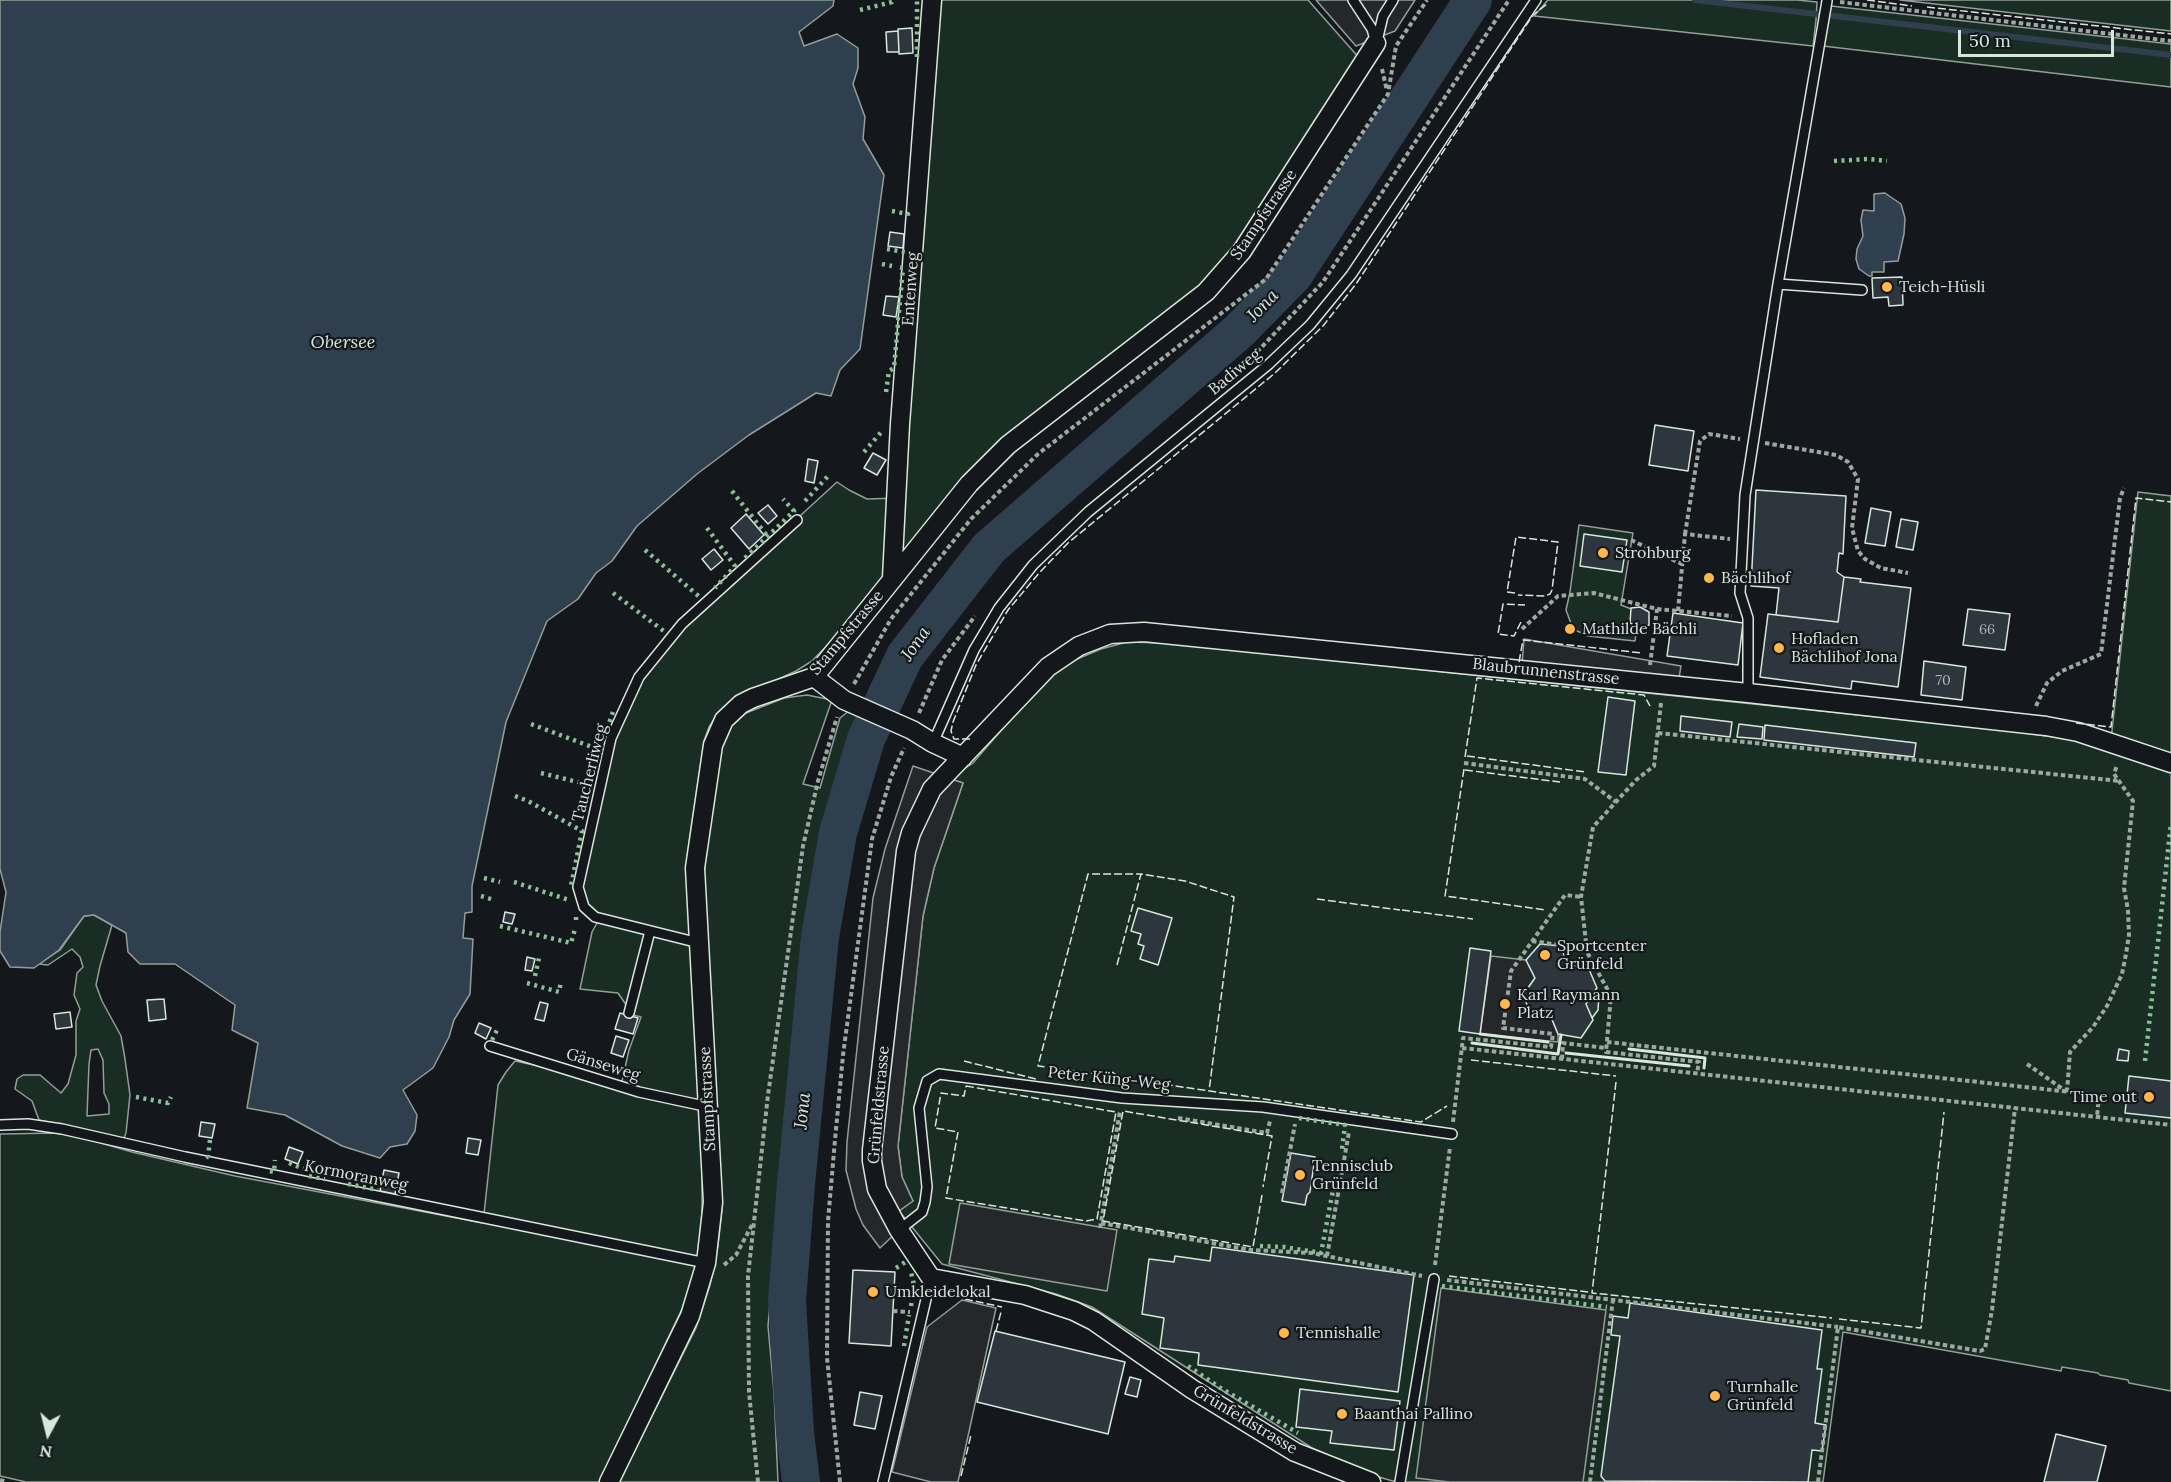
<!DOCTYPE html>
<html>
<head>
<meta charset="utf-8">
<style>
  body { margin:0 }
  #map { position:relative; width:2171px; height:1482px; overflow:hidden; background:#14181c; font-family:Lora,serif }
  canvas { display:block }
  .north { position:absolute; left:18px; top:1404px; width:60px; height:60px; -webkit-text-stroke:4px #14181c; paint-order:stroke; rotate:187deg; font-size:16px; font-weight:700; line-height:24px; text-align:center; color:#d8e6dc }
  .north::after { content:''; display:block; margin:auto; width:21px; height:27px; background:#d8e6dc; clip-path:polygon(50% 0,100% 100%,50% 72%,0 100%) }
  .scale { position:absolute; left:1958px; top:30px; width:156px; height:27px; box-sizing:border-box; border:3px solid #d8e6dc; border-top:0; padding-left:8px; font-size:18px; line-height:21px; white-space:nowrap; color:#d8e6dc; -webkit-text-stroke:4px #14181c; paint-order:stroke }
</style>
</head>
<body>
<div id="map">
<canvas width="2171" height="1482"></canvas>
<div class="north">N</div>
<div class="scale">50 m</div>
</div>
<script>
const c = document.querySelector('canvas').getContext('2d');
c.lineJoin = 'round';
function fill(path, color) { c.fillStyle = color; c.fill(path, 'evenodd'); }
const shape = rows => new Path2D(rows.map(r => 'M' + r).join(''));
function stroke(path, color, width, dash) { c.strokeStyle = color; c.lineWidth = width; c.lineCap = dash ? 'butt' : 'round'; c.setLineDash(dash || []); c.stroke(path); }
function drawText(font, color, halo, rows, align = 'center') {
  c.font = font + ' Lora,serif'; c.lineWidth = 4.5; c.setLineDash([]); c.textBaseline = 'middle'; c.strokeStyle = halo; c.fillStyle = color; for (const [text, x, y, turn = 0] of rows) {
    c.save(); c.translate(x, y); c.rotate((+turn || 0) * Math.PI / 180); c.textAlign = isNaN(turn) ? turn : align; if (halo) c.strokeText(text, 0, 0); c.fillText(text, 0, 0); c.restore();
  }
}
const green = shape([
  [932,0,1308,0,1361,60,1233,251,1210,277,1166,315,1022,422,985,456,836,636,812,661,796,671,735,699,719,712,709,727,704,741,687,857,702,1142,702,1211,700,1246,691,1284,682,1309,599,1482,26,1482,0,1476,0,1134,57,1133,84,1138,132,1152,235,1176,483,1223,498,1085,506,1072,515,1061,553,1069,620,1090,629,1050,641,1017,633,1015,618,993,580,989,592,932,597,923,584,907,578,887,611,738,639,677,682,624,837,482,849,490,867,499,897,498,932,0],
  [1548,0,1797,0,1817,2,1816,20,1813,46,1534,16,1548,0],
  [1900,0,2171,0,2171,31,1900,0],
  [1831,6,2171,44,2171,87,1823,46,1831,6],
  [2138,492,2171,496,2171,756,2154,766,2171,772,2171,1391,2129,1383,2128,1380,2100,1375,2098,1373,2062,1367,2061,1371,1843,1332,1823,1482,1396,1482,1379,1477,1312,1448,1092,1307,1056,1294,942,1264,899,1211,913,1201,902,1177,898,1146,923,916,934,868,963,783,949,779,973,763,1041,684,1070,662,1101,649,1127,642,1165,643,2004,730,2075,740,2110,749,2138,492],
  [1579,525,1633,533,1621,605,1639,612,1635,641,1588,636,1573,629,1566,610,1570,592,1579,525],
  [807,695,832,700,803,784,820,788,840,718,849,711,859,714,836,791,815,898,784,1145,768,1326,774,1392,778,1482,619,1482,696,1328,710,1285,718,1245,722,1210,704,882,706,842,717,764,724,738,732,724,746,713,784,698,807,695],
  [94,915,112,925,100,966,96,985,102,1001,121,1036,125,1059,130,1095,126,1133,124,1138,118,1139,39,1120,32,1101,15,1089,17,1079,23,1075,40,1075,61,1093,68,1084,76,1055,76,1021,80,1009,74,995,77,973,83,967,80,957,72,949,48,965,39,964,60,950,84,916,94,915],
  [98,1049,103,1060,104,1093,109,1104,109,1114,87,1116,89,1064,91,1050,98,1049]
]);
const parking = shape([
  [1316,0,1415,0,1395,31,1356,46,1316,0],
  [1524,639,1681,666,1679,678,1522,664,1524,639],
  [913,766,963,783,934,868,923,916,898,1146,902,1177,913,1201,899,1211,899,1230,880,1248,863,1225,856,1209,846,1170,847,1142,873,898,885,849,913,766],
  [1491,956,1526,960,1535,978,1523,995,1531,1013,1551,1017,1558,1034,1558,1042,1480,1034,1491,956],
  [960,1203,1117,1230,1107,1291,949,1264,960,1203],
  [1441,1288,1606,1310,1583,1482,1449,1482,1416,1478,1441,1288],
  [962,1300,996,1308,958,1482,931,1482,892,1472,927,1327,962,1300]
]);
const water = shape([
  [0,0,834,0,833,6,799,32,804,46,837,34,858,48,858,68,853,84,865,117,863,139,884,175,860,349,840,370,831,396,816,393,749,435,697,474,637,526,612,561,596,573,578,599,547,621,506,722,472,886,472,912,465,913,463,938,473,939,470,994,454,1020,449,1037,433,1068,403,1090,417,1115,415,1131,407,1144,390,1147,380,1158,342,1146,285,1115,247,1108,258,1043,232,1030,235,1005,175,964,140,964,128,952,126,933,94,915,84,916,59,950,34,968,10,967,0,951,0,932,6,892,0,869,0,0],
  [1885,193,1901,204,1905,218,1904,234,1898,261,1884,262,1884,272,1872,272,1872,276,1869,276,1859,269,1856,259,1857,249,1863,236,1861,220,1863,210,1874,211,1874,194,1885,193]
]);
const stream = shape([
  [1695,0,2171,55]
]);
const river = shape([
  [801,1482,795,1433,787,1301,796,1184,820,937,838,833,866,739,905,656,989,548,1239,331,1293,276,1473,0]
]);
const building = shape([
  [912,28,913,53,899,54,898,29,912,28],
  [898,31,899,52,887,52,886,32,898,31],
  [890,232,904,234,903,248,888,246,890,232],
  [1902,277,1903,305,1889,306,1888,297,1873,298,1872,278,1902,277],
  [886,296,899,297,896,317,883,315,886,296],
  [1655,425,1694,431,1688,471,1649,465,1655,425],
  [873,453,886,460,877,475,864,468,873,453],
  [808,459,818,461,814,483,805,481,808,459],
  [1756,490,1846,496,1843,554,1839,553,1837,572,1844,577,1838,622,1776,615,1779,588,1751,586,1756,490],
  [768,505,777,516,768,524,758,513,768,505],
  [1871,508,1891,512,1885,546,1865,543,1871,508],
  [746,514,764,535,749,549,731,528,746,514],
  [1901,519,1918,522,1913,550,1896,547,1901,519],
  [1584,534,1627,540,1622,572,1580,566,1584,534],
  [714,549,723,560,711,570,702,559,714,549],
  [1844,577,1861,579,1860,582,1911,588,1898,687,1852,681,1851,689,1760,677,1768,614,1838,622,1844,577],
  [1640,607,1649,612,1649,625,1641,629,1630,623,1631,608,1640,607],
  [1968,609,2010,614,2005,650,1963,645,1968,609],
  [1673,613,1743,623,1738,665,1667,656,1673,613],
  [1924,661,1966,667,1962,700,1921,695,1924,661],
  [1608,697,1635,701,1626,775,1598,772,1608,697],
  [1681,716,1732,722,1730,737,1680,731,1681,716],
  [1739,724,1763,727,1762,739,1737,737,1739,724],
  [1765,725,1916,743,1914,757,1764,740,1765,725],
  [1138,908,1172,918,1158,965,1140,959,1144,946,1138,944,1141,934,1131,931,1138,908],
  [505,912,515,914,512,924,503,922,505,912],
  [1540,944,1561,946,1567,965,1588,967,1597,988,1586,1004,1593,1020,1581,1038,1558,1034,1551,1017,1531,1014,1523,995,1535,978,1526,960,1540,944],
  [1470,948,1491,951,1480,1034,1459,1031,1470,948],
  [527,957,535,959,532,971,525,970,527,957],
  [1596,989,1599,995,1598,1010,1592,1018,1586,1004,1596,989],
  [164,999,166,1019,149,1021,147,1000,164,999],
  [540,1002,548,1004,544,1021,535,1019,540,1002],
  [70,1012,72,1027,56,1029,54,1014,70,1012],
  [620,1013,638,1018,633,1034,615,1029,620,1013],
  [479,1023,491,1028,486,1039,475,1033,479,1023],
  [616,1036,629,1040,623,1057,611,1053,616,1036],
  [2119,1049,2129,1051,2128,1061,2117,1060,2119,1049],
  [2129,1076,2171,1081,2171,1118,2125,1113,2129,1076],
  [201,1122,215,1124,212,1138,199,1136,201,1122],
  [468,1138,481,1140,478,1155,466,1153,468,1138],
  [289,1147,303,1152,298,1164,285,1159,289,1147],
  [1291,1153,1315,1157,1310,1192,1307,1195,1305,1205,1282,1201,1291,1153],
  [384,1170,399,1173,395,1194,380,1191,384,1170],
  [1212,1247,1414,1275,1398,1392,1198,1365,1199,1353,1160,1348,1164,1318,1142,1314,1149,1259,1174,1262,1175,1256,1210,1261,1212,1247],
  [853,1270,895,1272,891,1346,849,1343,853,1270],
  [1630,1303,1822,1330,1817,1369,1822,1369,1815,1423,1826,1425,1822,1451,1812,1450,1808,1482,1605,1481,1601,1476,1620,1336,1611,1335,1613,1316,1628,1318,1630,1303],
  [995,1331,1125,1362,1108,1434,977,1402,995,1331],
  [1130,1377,1141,1380,1137,1397,1125,1394,1130,1377],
  [1300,1389,1400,1401,1394,1450,1330,1443,1332,1431,1296,1427,1300,1389],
  [860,1392,882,1396,875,1429,854,1425,860,1392],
  [2056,1434,2106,1446,2097,1482,2044,1482,2056,1434]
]);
const path = shape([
  [1840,2,2171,41],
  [1382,69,1387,91],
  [1257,352,1323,282,1509,0],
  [1765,443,1836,455,1848,462,1858,479,1852,528,1858,551,1865,559,1881,568,1908,573],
  [1685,534,1700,441,1709,434,1740,439],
  [1631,540,1682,564],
  [1678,611,1685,534,1730,539],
  [1522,629,1558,596,1594,593,1657,609,1732,616],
  [1650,665,1657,609],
  [854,684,891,619,971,519,1038,454,1266,279,1388,94,1396,46,1427,0],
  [1661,703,1654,766,1636,780,1593,827,1581,897,1587,952,1611,996,1606,1052,1699,1062,1697,1073],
  [2036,706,2047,683,2062,671,2101,654,2120,498,2124,488],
  [919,713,942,660,975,616],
  [1658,733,2119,781],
  [1464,763,1585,779,1616,802],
  [1532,941,1586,949],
  [1607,1042,2099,1095,2097,1117],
  [1462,1048,2171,1125],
  [1562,1059,1563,1043,1606,1048],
  [2027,1064,2067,1092],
  [2067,1092,2070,1052,2093,1027,2107,1006,2122,974,2126,954,2129,935,2128,910,2124,888,2133,801,2114,774,2117,765],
  [1178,1118,1267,1133,1270,1121],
  [1453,1122,1463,1038,1551,1047,1553,1034,1503,1028,1511,971,1565,895,1581,897],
  [1282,1193,1295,1124],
  [1101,1223,1251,1250,1312,1253,1422,1276],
  [1100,1228,1120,1111],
  [1327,1256,1349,1132],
  [724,1265,736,1255,752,1225],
  [1435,1265,1450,1147],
  [1447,1280,1838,1327],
  [893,1311,910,1312],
  [0,1480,7,1482],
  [758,1482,749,1392,748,1276,768,1095,803,846,818,781,837,717],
  [840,1482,827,1358,828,1221,835,1140,843,1055,872,839,891,777,904,748],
  [1590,1482,1613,1299],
  [1818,1482,1838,1327,1980,1351,1985,1349,1992,1310,2015,1108]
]);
const service = shape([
  [1353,0,1372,29,1376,43],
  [1377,41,1383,16,1393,0],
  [1778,284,1827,1],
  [1748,693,1748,618,1740,593,1745,495,1778,284,1862,290],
  [933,743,974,650,999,608,1033,565,1088,512,1269,364,1310,325,1351,275,1536,0],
  [699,943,595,917,584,907,578,887,611,738,639,677,682,624,797,520],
  [629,1013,650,931],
  [490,1046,639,1092,709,1107],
  [0,1125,28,1124,62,1129,185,1157,706,1263],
  [899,1230,922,1212,925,1202,927,1187,919,1108,927,1081,939,1074,1122,1098,1263,1107,1452,1134],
  [883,1482,931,1278],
  [1400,1482,1434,1279]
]);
const minor = shape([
  [892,578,900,424,932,0],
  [814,677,844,700,912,730,933,743,963,757],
  [609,1482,690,1316,706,1263,713,1202,695,868,713,745,724,720,741,704,753,698,814,677,969,484,1008,445,1206,292,1242,251,1376,43],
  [1371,1482,1295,1452,1192,1389,1094,1321,1074,1311,1025,1295,931,1278,899,1230,877,1189,872,1161,872,1150,906,851,911,833,932,789,1048,667,1079,646,1110,634,1144,632,1748,693,2046,726,2078,732,2171,763]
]);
const hedge = shape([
  [860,10,892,2,893,0],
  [917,57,917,0],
  [1834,161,1869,159,1887,161],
  [892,211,908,214,908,219],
  [887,249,905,252,905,248],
  [882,264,892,266],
  [886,392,889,371,894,368,903,268,896,267],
  [864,452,883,430],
  [732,491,768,537],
  [805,501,828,476],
  [707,528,735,566,715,588],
  [645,550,702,599],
  [745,558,794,511,783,499],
  [613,593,665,632],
  [531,724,600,750,591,776],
  [607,729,614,709],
  [541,773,586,784],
  [515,796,528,801,582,831,571,886],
  [484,878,500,882],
  [514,882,569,900],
  [481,896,494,900],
  [576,917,576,923],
  [500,926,571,943,575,929],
  [535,976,539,958],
  [527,983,559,992,561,981],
  [492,1040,498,1028],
  [2145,1061,2171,823],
  [136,1097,168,1103,171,1097],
  [1299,1118,1345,1125,1342,1149],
  [210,1140,208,1157,212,1158],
  [289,1163,307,1170,308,1172],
  [270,1171,274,1172,275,1160],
  [309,1176,325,1179],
  [348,1184,378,1190],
  [1260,1246,1284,1247,1321,1253,1334,1185],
  [896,1268,907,1261],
  [1442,1286,1607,1307],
  [911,1306,914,1285,911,1272],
  [904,1346,909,1315],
  [1188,1366,1222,1389,1298,1433]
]);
const fence = shape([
  [1867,0,1912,6],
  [1927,7,2171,34],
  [1515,593,1507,592,1516,537,1558,542,1552,590,1550,594,1545,596,1518,595],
  [1521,622,1514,636,1498,634,1503,604,1525,605],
  [1519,662,1523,640,1642,653],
  [2076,723,2111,727,2136,498,2171,502],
  [970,739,954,739,951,731,953,722,976,665,1008,610,1040,572,1068,543,1275,373,1323,326,1356,284,1533,15,1547,4],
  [1467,756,1585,772],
  [1465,757,1477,678,1644,695,1650,706],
  [1464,769,1445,896,1546,910],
  [1465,770,1560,782],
  [1317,899,1400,910],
  [1402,910,1473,919],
  [1117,965,1141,874,1185,881,1234,897,1209,1091],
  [1471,1060,1616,1076],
  [964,1061,1036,1079],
  [1112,1072,1121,1078,1421,1122,1447,1106],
  [1099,1074,1038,1066,1088,874,1141,874],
  [1616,1082,1592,1293,1832,1318],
  [966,1086,1116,1112,1097,1219,1086,1221,946,1198,958,1132,935,1128,941,1093,964,1096,966,1086],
  [1262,1195,1253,1247,1103,1221,1123,1111,1272,1136,1263,1187],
  [1449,1276,1589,1292],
  [965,1299,1002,1307],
  [1839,1319,1921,1328,1944,1112],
  [996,1331,1001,1312],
  [961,1476,971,1435]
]);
const wall = shape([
  [1480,1034,1548,1042],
  [1472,1043,1558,1054,1561,1035],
  [1629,1049,1705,1058,1704,1068],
  [1566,1053,1689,1066]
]);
const markers = [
  [1887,287,6,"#ffb74d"],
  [1603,553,6,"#ffb74d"],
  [1709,578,6,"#ffb74d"],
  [1570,629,6,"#ffb74d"],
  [1779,648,6,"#ffb74d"],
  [1545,955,6,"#ffb74d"],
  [1505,1004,6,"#ffb74d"],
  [2149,1097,6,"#ffb74d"],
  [1300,1175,6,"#ffb74d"],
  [873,1292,6,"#ffb74d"],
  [1284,1333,6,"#ffb74d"],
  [1715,1396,6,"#ffb74d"],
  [1342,1414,6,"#ffb74d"]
];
const numberNames = [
  ["66",1987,630],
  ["70",1943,681]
];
const streetNames = [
  ["Stampfstrasse",1264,215,-56],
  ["Entenweg",911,289,-86],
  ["Badiweg",1235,372,-40],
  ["Stampfstrasse",847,633,-50],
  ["Blaubrunnenstrasse",1546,672,6],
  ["Taucherliweg",590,773,-76],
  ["Gänseweg",603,1065,17],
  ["Peter Küng-Weg",1109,1079,6],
  ["Stampfstrasse",708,1099,-93],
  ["Grünfeldstrasse",879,1105,-85],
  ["Kormoranweg",356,1176,11],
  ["Grünfeldstrasse",1245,1420,31]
];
const poiNames = [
  ["Teich-Hüsli",1899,287],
  ["Strohburg",1615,553],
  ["Bächlihof",1721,578],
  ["Mathilde Bächli",1582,629],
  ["Hofladen",1791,639],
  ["Bächlihof Jona",1791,657],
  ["Sportcenter",1557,946],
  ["Grünfeld",1557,964],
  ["Karl Raymann",1517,995],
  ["Platz",1517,1013],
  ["Time out",2137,1097,"right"],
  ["Tennisclub",1312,1166],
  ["Grünfeld",1312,1184],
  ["Umkleidelokal",885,1292],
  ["Tennishalle",1296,1333],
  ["Turnhalle",1727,1387],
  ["Grünfeld",1727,1405],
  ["Baanthai Pallino",1354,1414]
];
const waterNames = [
  ["Jona",1263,306,-46],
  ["Obersee",343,343],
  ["Jona",916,644,-55],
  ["Jona",803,1111,-84]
];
fill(green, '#1a2d24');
stroke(green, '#939e99', 1.5);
fill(parking, '#24282b');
stroke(parking, '#939e99', 1.5);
fill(water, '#2f3f4d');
stroke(water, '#939e99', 1.5);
stroke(stream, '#2f3f4d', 6);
stroke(river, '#2f3f4d', 38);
fill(building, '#2c363c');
stroke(building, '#d8e6dc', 1.5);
stroke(service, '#d8e6dc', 12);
stroke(minor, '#d8e6dc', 21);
stroke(path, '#9da8a2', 4, [4.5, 3]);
stroke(service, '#14181c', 9);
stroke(minor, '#14181c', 18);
stroke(hedge, '#8ac095', 4.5, [3, 4.5]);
stroke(fence, '#d8e6dc', 1.5, [8, 3]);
stroke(wall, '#d8e6dc', 3);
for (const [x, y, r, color] of markers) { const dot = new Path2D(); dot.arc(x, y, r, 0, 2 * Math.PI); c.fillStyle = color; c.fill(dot); stroke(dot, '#14181c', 2); }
drawText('14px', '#adbab4', null, numberNames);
drawText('16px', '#d8e6dc', '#14181c', streetNames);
drawText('16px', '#d8e6dc', '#14181c', poiNames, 'left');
drawText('italic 18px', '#d8e6dc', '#14181c', waterNames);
</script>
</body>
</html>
